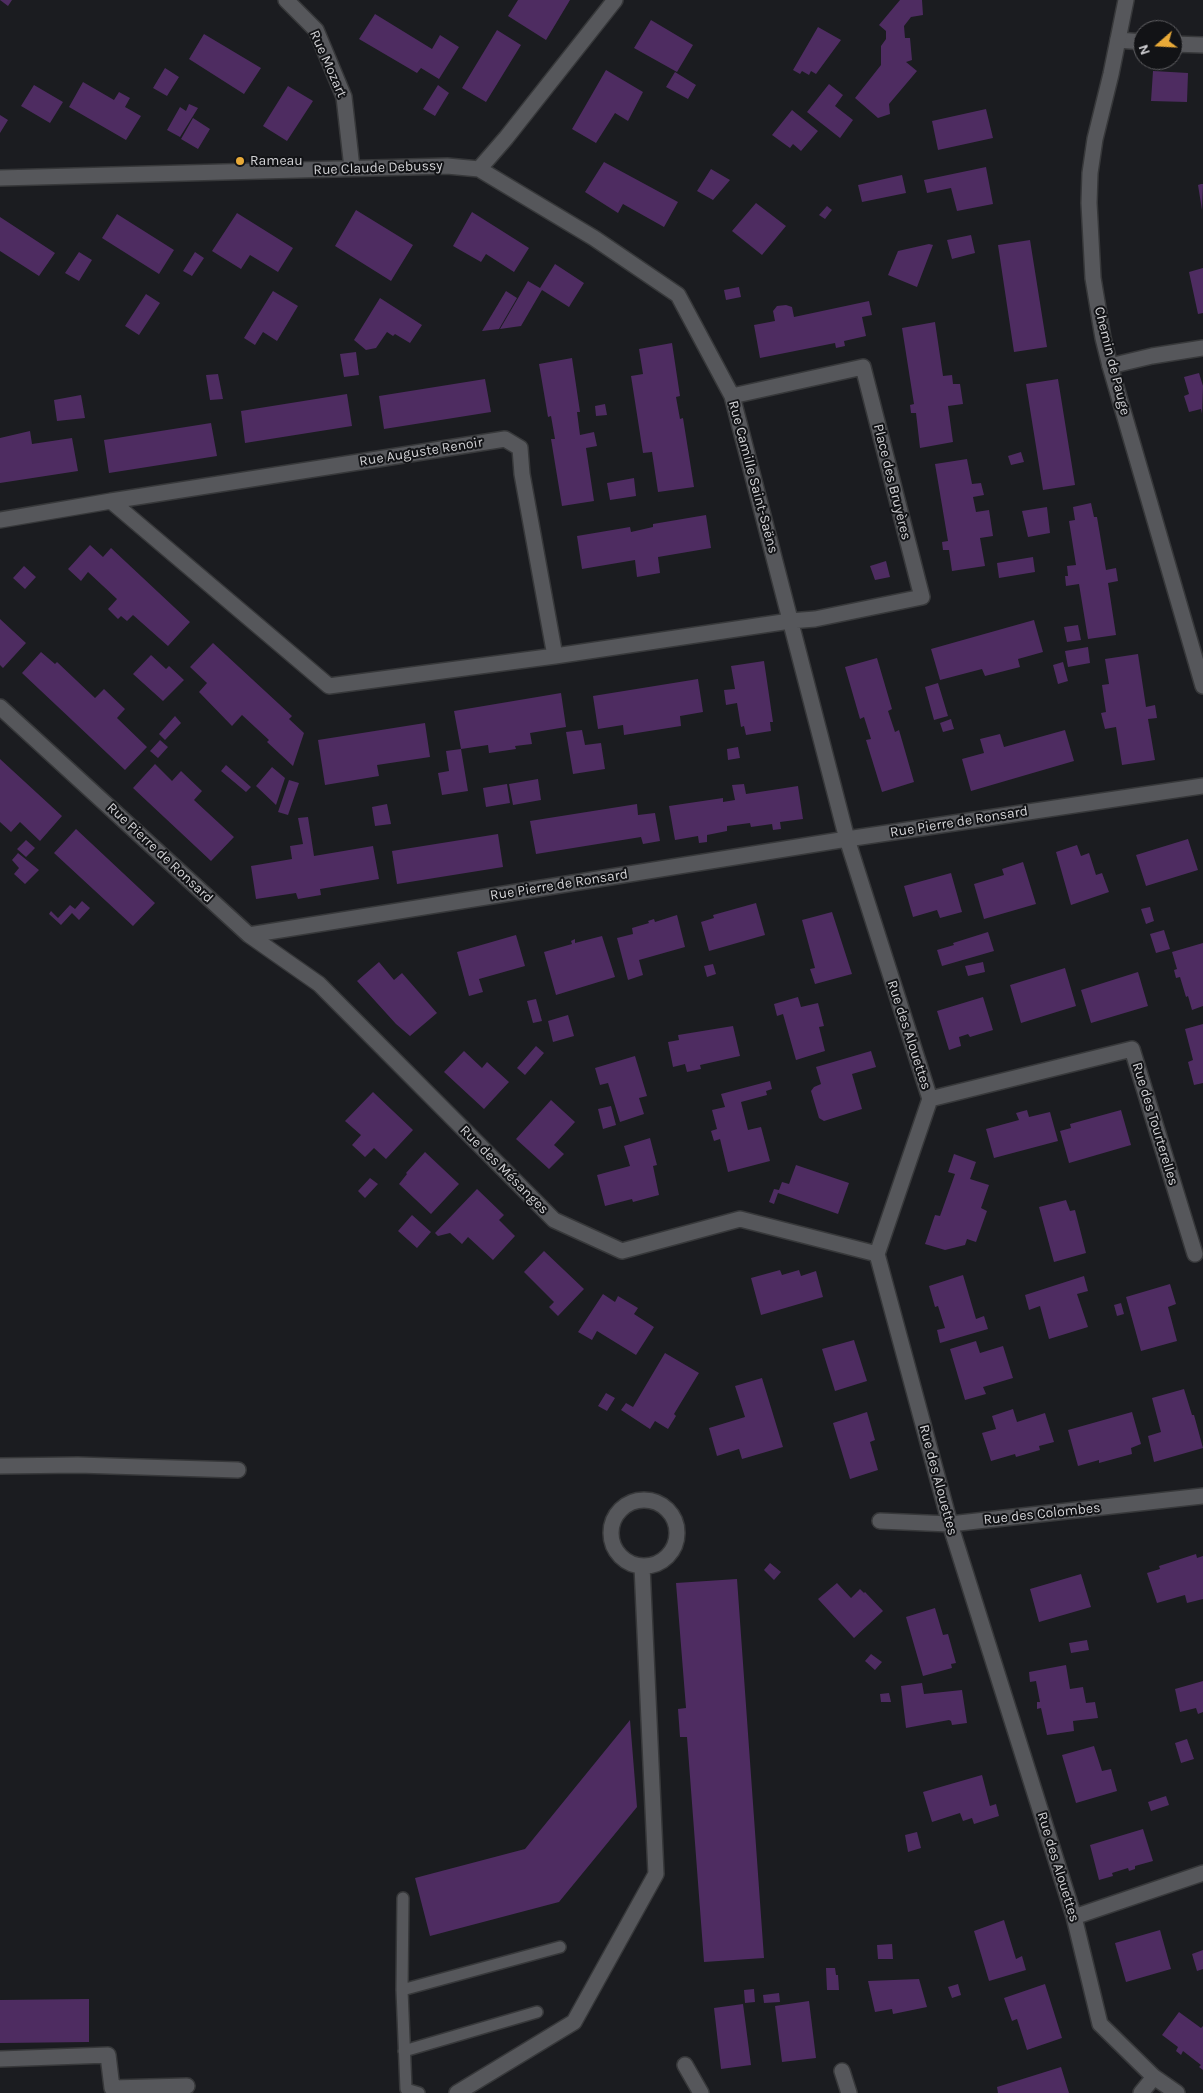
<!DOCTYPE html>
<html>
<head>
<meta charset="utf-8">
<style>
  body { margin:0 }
  #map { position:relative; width:1203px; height:2093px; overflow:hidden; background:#1b1c20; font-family:Karla,sans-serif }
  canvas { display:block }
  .north { position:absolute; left:1133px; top:20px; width:50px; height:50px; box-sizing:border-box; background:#121316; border:1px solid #5f5f62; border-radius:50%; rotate:251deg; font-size:14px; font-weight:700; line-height:20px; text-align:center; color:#d2d2d5 }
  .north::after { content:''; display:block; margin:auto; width:18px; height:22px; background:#e9aa38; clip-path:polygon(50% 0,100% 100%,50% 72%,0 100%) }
</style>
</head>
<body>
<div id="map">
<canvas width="1203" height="2093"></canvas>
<div class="north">N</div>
</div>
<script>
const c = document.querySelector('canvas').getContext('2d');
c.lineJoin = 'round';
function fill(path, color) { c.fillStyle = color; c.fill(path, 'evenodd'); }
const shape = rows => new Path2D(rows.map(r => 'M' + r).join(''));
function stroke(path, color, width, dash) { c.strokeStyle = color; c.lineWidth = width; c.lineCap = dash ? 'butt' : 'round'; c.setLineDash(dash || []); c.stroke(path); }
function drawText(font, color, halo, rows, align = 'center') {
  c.font = font + ' Karla,sans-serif'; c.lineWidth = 4; c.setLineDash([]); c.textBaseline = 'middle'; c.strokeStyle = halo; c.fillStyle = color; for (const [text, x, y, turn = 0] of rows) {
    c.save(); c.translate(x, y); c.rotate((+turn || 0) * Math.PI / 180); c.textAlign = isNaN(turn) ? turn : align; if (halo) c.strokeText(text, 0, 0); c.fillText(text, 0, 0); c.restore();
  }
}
const building = shape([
  [0,0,12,0,8,6],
  [518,0,570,0,546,40,508,16],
  [900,0,922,0,923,15,911,17,904,26,905,38,910,38,912,60,906,62,917,71,889,104,890,114,878,118,855,98,881,65,881,46,886,39,886,31,879,25],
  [375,14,432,49,440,35,459,47,439,79,421,68,417,73,359,39],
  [651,20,693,45,677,72,634,48],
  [818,27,841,40,816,74,811,71,809,75,802,71,800,74,793,70],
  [497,30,521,45,486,102,462,88],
  [204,34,261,68,244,94,189,59],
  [165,68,179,77,167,96,153,88],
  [606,70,643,92,628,121,615,113,596,143,572,129],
  [1153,71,1188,73,1187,102,1151,101],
  [675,72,696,85,688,99,666,87],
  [83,82,114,100,119,92,130,98,125,107,141,116,126,140,69,107],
  [829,84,843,95,835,106,853,120,840,138,807,112],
  [34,85,63,102,50,123,21,106],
  [438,85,449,93,435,116,423,109],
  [288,86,313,101,287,141,263,126],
  [189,104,198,108,180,137,167,130,180,107,186,111],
  [986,109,993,138,938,150,932,121],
  [792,110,818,131,801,151,793,144,790,148,772,135],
  [0,115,8,120,0,133],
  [193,118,210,129,198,149,181,139],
  [604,162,678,202,664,227,623,204,618,213,585,192],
  [986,167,993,204,957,211,951,188,927,193,924,180],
  [711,169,730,180,713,200,697,191],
  [902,175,906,193,862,202,858,185],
  [1201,184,1203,184,1202,210,1198,185],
  [756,203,786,226,762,255,732,231],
  [827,206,832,210,825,219,819,215],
  [356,210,413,245,391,281,335,246],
  [472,212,529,248,514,272,486,254,481,262,453,246],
  [237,213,293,248,278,272,250,255,241,269,212,251],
  [117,214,174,250,159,274,102,238],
  [0,217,55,253,39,276,0,251],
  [971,235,975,253,952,259,947,240],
  [1030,240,1047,347,1014,352,998,245],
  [929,244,933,245,917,287,888,275,898,251],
  [79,252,92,260,79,281,65,273],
  [195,252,204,258,192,276,183,271],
  [555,264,584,283,569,307,542,290,521,326,500,329,528,281,540,288],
  [1203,268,1203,313,1198,314,1189,272],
  [739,287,741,297,726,300,724,290],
  [273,291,298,306,277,341,263,332,255,345,244,338],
  [506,291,517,298,499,329,482,331],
  [146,294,160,303,139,335,125,326],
  [380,298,422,325,410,343,395,334,393,336,387,332,376,348,366,350,354,340],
  [869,301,872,315,862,317,866,336,844,341,845,346,836,348,835,343,760,358,754,325,775,321,773,311,777,306,786,305,792,307,794,317],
  [935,322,943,376,952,375,953,384,960,384,963,404,948,406,953,442,920,448,916,413,911,413,910,405,914,404,902,328],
  [672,343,680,396,676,397,680,419,683,418,694,487,658,492,652,452,643,453,631,376,643,374,639,349],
  [356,352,359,375,344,377,340,354],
  [572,358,580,412,577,412,580,435,594,432,597,446,586,448,594,501,562,506,551,439,555,439,551,416,548,417,539,364],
  [1199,373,1203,386,1202,414,1201,409,1189,412,1184,396,1189,394,1184,377],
  [218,374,223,399,210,400,206,375],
  [485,379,491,412,384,429,379,396],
  [1058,379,1075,485,1043,490,1026,384],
  [347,394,352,426,245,443,241,411],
  [81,395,85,418,57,421,54,400],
  [605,404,607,415,596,416,595,406],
  [211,423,217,456,109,473,104,440],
  [30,431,32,444,72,438,78,471,0,483,0,438],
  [1021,452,1024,462,1011,465,1008,456],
  [967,459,972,484,981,483,984,495,973,497,976,512,989,510,993,536,980,538,985,566,952,571,949,550,943,550,942,542,948,541,935,464],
  [634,478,636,496,610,500,607,483],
  [1091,503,1094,517,1097,517,1106,570,1116,568,1118,581,1108,583,1116,635,1088,639,1079,584,1066,586,1065,576,1068,576,1067,566,1076,565,1069,521,1075,520,1073,507],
  [1047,507,1050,533,1028,537,1022,511],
  [706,515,711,548,658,557,660,573,637,577,635,560,582,569,577,536,630,527,631,532,653,527,653,524],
  [90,545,103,557,111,548,190,622,168,646,133,615,127,621,121,616,118,619,108,609,117,599,88,572,81,581,68,569],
  [1033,557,1035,572,999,578,997,563],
  [886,561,890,577,875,580,870,566],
  [24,566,36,577,25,589,13,578],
  [0,619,26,643,3,668,0,665],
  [1034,620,1043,652,1018,659,1020,667,985,676,982,669,940,680,931,649],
  [1078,625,1081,640,1067,642,1064,627],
  [213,643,292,716,289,719,304,733,293,766,267,742,269,740,242,715,232,726,199,692,207,683,190,667],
  [1088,647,1090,663,1068,667,1065,651],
  [41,652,55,664,57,662,95,698,104,689,125,709,117,718,147,747,125,770,22,673],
  [1138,654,1146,707,1155,705,1157,718,1148,719,1155,760,1122,765,1116,727,1105,729,1101,713,1106,712,1102,685,1109,684,1105,659],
  [151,655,166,669,169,666,184,680,163,701,133,674],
  [877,658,892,709,888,711,895,732,899,730,914,782,882,792,866,740,871,739,864,717,860,719,845,667],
  [764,661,773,722,770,722,771,731,746,735,744,726,741,727,737,703,726,705,724,690,735,689,731,666],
  [1063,662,1068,681,1058,684,1053,665],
  [698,679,703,712,680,716,681,726,624,735,623,725,598,729,593,696],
  [938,683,948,716,934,720,925,687],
  [561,693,566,727,530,733,532,744,515,746,516,749,489,753,488,745,461,749,468,791,442,795,438,773,449,771,446,751,461,749,454,711],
  [175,716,181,723,165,740,159,734],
  [951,719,954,729,943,732,940,723],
  [425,723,430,757,377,765,379,776,325,785,318,740],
  [582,730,585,745,601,743,605,769,573,774,566,732],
  [1065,730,1074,761,971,791,962,759,984,753,980,739,1000,734,1004,747],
  [160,740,168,747,158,758,150,751],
  [738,747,740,758,728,760,727,749],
  [0,759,62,816,40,841,20,822,11,832,0,822],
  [155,764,172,781,181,771,202,791,194,800,234,837,211,861,133,788],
  [226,765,251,787,246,792,221,771],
  [272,767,285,778,276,805,256,786],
  [538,779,541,800,513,805,509,784],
  [289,780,299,783,288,815,278,812],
  [507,784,510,803,486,807,483,788],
  [744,784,746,794,798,786,803,819,780,822,781,829,773,830,772,824,751,827,750,823,727,826,727,831,707,835,707,842,699,843,698,836,675,840,669,806,723,798,723,802,735,800,732,785],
  [387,804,391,824,375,826,372,807],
  [637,804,638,815,655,813,660,841,643,844,641,837,536,854,530,821],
  [308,817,314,856,373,846,379,879,320,889,321,895,298,899,296,893,256,899,251,866,292,859,290,846,303,844,298,818],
  [76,829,155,903,133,926,54,853],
  [498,834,503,867,397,884,392,851],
  [1188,839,1198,870,1146,886,1136,855],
  [26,840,35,848,26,857,17,849],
  [1077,845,1081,856,1089,853,1096,875,1102,873,1109,892,1071,905,1056,852],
  [18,853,39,870,25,884,14,874,19,868,12,860],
  [1023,862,1036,904,984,919,974,884,1004,875,1002,869],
  [951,873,962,912,940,918,937,910,913,917,904,886],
  [82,901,90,908,79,920,72,913,61,925,49,914,51,911,58,918,70,905,75,909],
  [756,903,765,935,709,951,701,922,714,918,713,915],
  [1150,907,1154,921,1146,924,1141,909],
  [832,912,852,974,815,984,810,969,815,968,802,920],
  [677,915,685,947,639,960,643,975,628,980,617,938,633,934,632,928,649,923,648,921,654,919,655,922],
  [1164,930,1170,949,1156,953,1150,934],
  [988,932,994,951,942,966,937,950,954,945,953,943],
  [516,935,525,966,479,979,483,992,469,996,457,952],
  [602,936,615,977,556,995,544,952,572,944,571,941,575,939,575,943],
  [1203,943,1203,1006,1192,1010,1188,996,1186,997,1180,977,1176,978,1174,970,1177,969,1172,952],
  [379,962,394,980,402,973,437,1013,410,1036,396,1024,357,981],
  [983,962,985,972,968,976,965,966],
  [713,964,716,974,707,977,704,966],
  [1065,968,1076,1006,1021,1023,1010,985],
  [1138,972,1148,1006,1091,1023,1081,990],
  [798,997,801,1007,818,1003,824,1026,819,1027,825,1051,796,1060,783,1014,777,1016,774,1004],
  [983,997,993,1030,970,1037,968,1034,959,1037,961,1046,949,1050,937,1011],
  [536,999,542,1021,533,1023,527,1001],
  [568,1015,574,1036,553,1042,548,1021],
  [1203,1024,1203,1083,1194,1085,1188,1062,1193,1060,1185,1029],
  [733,1026,740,1056,700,1065,701,1069,687,1072,685,1064,673,1067,668,1042,679,1040,678,1035],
  [536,1046,544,1053,525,1075,517,1068],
  [464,1051,482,1068,487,1062,509,1082,484,1109,444,1072],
  [871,1051,876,1067,852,1074,862,1109,824,1121,819,1118,811,1091,814,1087,821,1084,816,1067],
  [635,1056,647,1096,639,1098,644,1114,620,1122,608,1083,600,1085,595,1068],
  [770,1081,772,1089,766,1091,767,1095,741,1102,748,1130,761,1127,770,1161,728,1172,720,1139,714,1141,711,1131,717,1129,712,1110,725,1107,721,1094],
  [373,1092,413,1130,386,1159,374,1148,365,1157,352,1145,361,1135,345,1121],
  [551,1100,575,1122,554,1145,564,1154,549,1169,516,1139],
  [611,1106,616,1125,603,1129,598,1109],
  [1027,1110,1029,1117,1050,1112,1058,1141,994,1158,986,1129,1019,1120,1016,1113],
  [1121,1110,1131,1145,1069,1163,1060,1131,1071,1128,1070,1124],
  [650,1138,657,1165,653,1166,659,1195,633,1202,632,1199,605,1206,597,1175,630,1166,624,1146],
  [425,1152,459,1184,431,1214,399,1184,407,1174,406,1173],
  [954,1154,976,1162,970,1179,989,1185,981,1208,987,1211,976,1242,967,1239,965,1245,945,1250,925,1244,935,1215,940,1216,955,1174,948,1172],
  [796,1165,849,1183,838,1214,778,1193,774,1204,769,1202,774,1189,779,1190,782,1182,789,1184],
  [370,1178,378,1184,365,1198,358,1191],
  [477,1189,504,1215,499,1220,515,1236,493,1260,468,1237,462,1244,450,1233,438,1236,435,1233],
  [1066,1200,1070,1211,1075,1210,1086,1253,1054,1262,1039,1207],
  [412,1215,431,1232,417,1248,398,1231],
  [544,1251,584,1289,558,1316,549,1307,554,1302,524,1272],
  [780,1270,782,1275,799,1270,801,1276,816,1271,823,1297,761,1315,751,1278],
  [963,1275,976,1319,984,1316,988,1329,940,1343,937,1330,945,1328,938,1306,935,1307,929,1286],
  [1084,1276,1088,1291,1077,1294,1088,1327,1049,1339,1040,1306,1029,1310,1025,1295],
  [1170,1284,1176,1304,1168,1307,1177,1341,1141,1351,1126,1297],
  [603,1294,615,1302,618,1296,638,1308,634,1314,654,1327,636,1355,597,1331,592,1340,578,1332],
  [1121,1303,1124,1314,1117,1316,1114,1305],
  [854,1340,867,1381,835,1391,822,1349],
  [976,1341,980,1353,1003,1346,1013,1378,983,1387,986,1394,965,1400,950,1349],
  [665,1353,699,1373,674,1414,676,1416,668,1429,655,1421,650,1429,621,1410,626,1403,633,1407],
  [762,1378,783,1447,742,1459,739,1449,717,1456,709,1428,745,1417,735,1386],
  [1184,1389,1192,1415,1194,1415,1203,1448,1154,1462,1148,1436,1161,1432,1152,1398],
  [606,1393,615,1398,607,1411,598,1406],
  [1013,1409,1017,1422,1045,1413,1054,1442,1039,1446,1040,1450,1016,1457,1015,1454,991,1461,982,1433,996,1429,992,1416],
  [867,1412,875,1440,870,1442,878,1470,850,1479,833,1423],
  [1132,1412,1141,1444,1131,1448,1132,1454,1099,1463,1099,1460,1078,1466,1068,1430],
  [1196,1554,1197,1558,1203,1556,1203,1599,1187,1603,1185,1595,1157,1603,1147,1573,1160,1569,1159,1566],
  [770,1563,781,1572,774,1580,764,1570],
  [1081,1574,1091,1607,1039,1622,1030,1589],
  [737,1579,764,1958,704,1962,687,1737,680,1737,678,1709,686,1708,676,1583],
  [837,1583,851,1598,860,1589,864,1593,865,1592,883,1611,854,1638,818,1599],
  [935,1608,943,1635,948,1634,956,1663,951,1664,952,1668,923,1676,906,1617],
  [1087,1640,1089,1650,1071,1653,1069,1643],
  [871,1654,882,1662,875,1670,865,1661],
  [1066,1665,1070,1689,1083,1687,1086,1703,1095,1702,1098,1718,1073,1721,1074,1731,1047,1735,1041,1708,1037,1709,1037,1702,1040,1702,1036,1681,1030,1682,1029,1672],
  [1203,1681,1203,1712,1198,1714,1196,1708,1180,1712,1175,1689],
  [922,1683,924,1694,962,1690,967,1723,952,1725,951,1721,949,1720,906,1728,901,1686],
  [889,1693,891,1702,881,1702,880,1694],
  [630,1720,637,1807,559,1902,430,1936,415,1878,525,1849],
  [1187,1739,1194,1759,1181,1763,1175,1743],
  [1094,1746,1102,1771,1111,1769,1117,1791,1076,1803,1062,1755],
  [982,1775,990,1806,996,1804,999,1816,974,1824,972,1818,963,1821,960,1813,932,1822,923,1792],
  [1166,1796,1169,1805,1151,1811,1148,1802],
  [1143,1829,1153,1861,1135,1866,1135,1869,1129,1871,1128,1868,1112,1873,1113,1876,1099,1880,1090,1845],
  [917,1832,921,1848,908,1852,905,1835],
  [1004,1920,1016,1959,1022,1956,1026,1970,989,1981,974,1931],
  [1160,1930,1171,1969,1126,1982,1115,1943],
  [892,1944,893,1959,878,1959,877,1945],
  [1203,1950,1203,1969,1197,1971,1192,1954],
  [826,1968,835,1968,836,1975,838,1975,839,1990,827,1990],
  [919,1979,927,2007,893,2014,892,2009,875,2012,868,1981],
  [958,1984,961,1995,952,1998,948,1987],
  [1045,1984,1062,2038,1027,2050,1017,2019,1012,2021,1004,1998],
  [754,1989,755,2002,745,2003,744,1990],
  [779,1993,780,2002,764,2003,763,1995],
  [89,1999,89,2042,0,2043,0,2000],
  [809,2001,816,2058,782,2062,775,2006],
  [743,2004,751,2065,721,2069,714,2008],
  [1179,2012,1201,2028,1203,2026,1203,2070,1199,2067,1201,2065,1183,2051,1181,2055,1176,2051,1178,2047,1162,2035],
  [1061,2067,1069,2093,998,2093,997,2087]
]);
const service = shape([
  [403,1898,402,1990,406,2089,419,2093],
  [402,1990,560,1947],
  [404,2051,537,2012]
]);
const minor = shape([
  [286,0,316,30,344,97,352,168],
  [1118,40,1143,42],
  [1173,44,1203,45],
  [479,169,594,238,678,295,732,396,847,839,930,1099,877,1254,950,1524,1074,1917,1100,2024,1154,2077,1177,2093],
  [0,178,447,166,479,169,506,138,615,0],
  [1110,366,1152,356,1203,348],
  [111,501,505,439,520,448,522,474,555,656],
  [0,520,111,501,329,686,555,656,790,621,815,619,922,597,863,367,732,396],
  [0,707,249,935,847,839,1203,786],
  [249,935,319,984,554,1220,622,1251,740,1219,877,1254],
  [930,1099,1132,1049,1195,1254],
  [0,1466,78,1465,238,1470],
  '611 1533a33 33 0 1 1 66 0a33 33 0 1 1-66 0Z',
  [880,1521,950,1524,1203,1496],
  [1074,1917,1203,1873],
  [0,2059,108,2055,112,2088,187,2086],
  [685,2065,701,2093],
  [842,2071,849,2093],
  [457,2093,574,2022,656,1874,642,1566],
  [1141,2093,1154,2077]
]);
const tertiary = shape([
  [1126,0,1111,74,1095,139,1090,173,1089,203,1093,278,1103,338,1110,366,1203,686]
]);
const markers = [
  [240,161,5,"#e9aa38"]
];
const streetNames = [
  ["Rue Mozart",328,64,66],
  ["Rue Claude Debussy",378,168,-2],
  ["Chemin de Pauge",1112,361,76],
  ["Rue Auguste Renoir",421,452,-9],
  ["Rue Camille Saint-Saëns",753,477,75],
  ["Place des Bruyères",892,482,76],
  ["Rue Pierre de Ronsard",959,822,-9],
  ["Rue Pierre de Ronsard",160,853,43],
  ["Rue Pierre de Ronsard",559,885,-9],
  ["Rue des Alouettes",909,1035,72],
  ["Rue des Tourterelles",1155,1124,73],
  ["Rue des Mésanges",504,1170,45],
  ["Rue des Alouettes",938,1480,75],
  ["Rue des Colombes",1042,1514,-6],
  ["Rue des Alouettes",1058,1867,73]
];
const poiNames = [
  ["Rameau",250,161]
];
fill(building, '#4e2c61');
stroke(service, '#37383a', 14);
stroke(minor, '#37383a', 18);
stroke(tertiary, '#37383a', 18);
stroke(service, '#56575b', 11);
stroke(minor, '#56575b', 15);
stroke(tertiary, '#56575b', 15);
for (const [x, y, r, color] of markers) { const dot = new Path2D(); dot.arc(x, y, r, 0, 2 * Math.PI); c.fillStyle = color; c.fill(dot); stroke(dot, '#121316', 2); }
drawText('14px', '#d2d2d5', '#121316', streetNames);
drawText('14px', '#d2d2d5', '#121316', poiNames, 'left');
</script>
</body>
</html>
